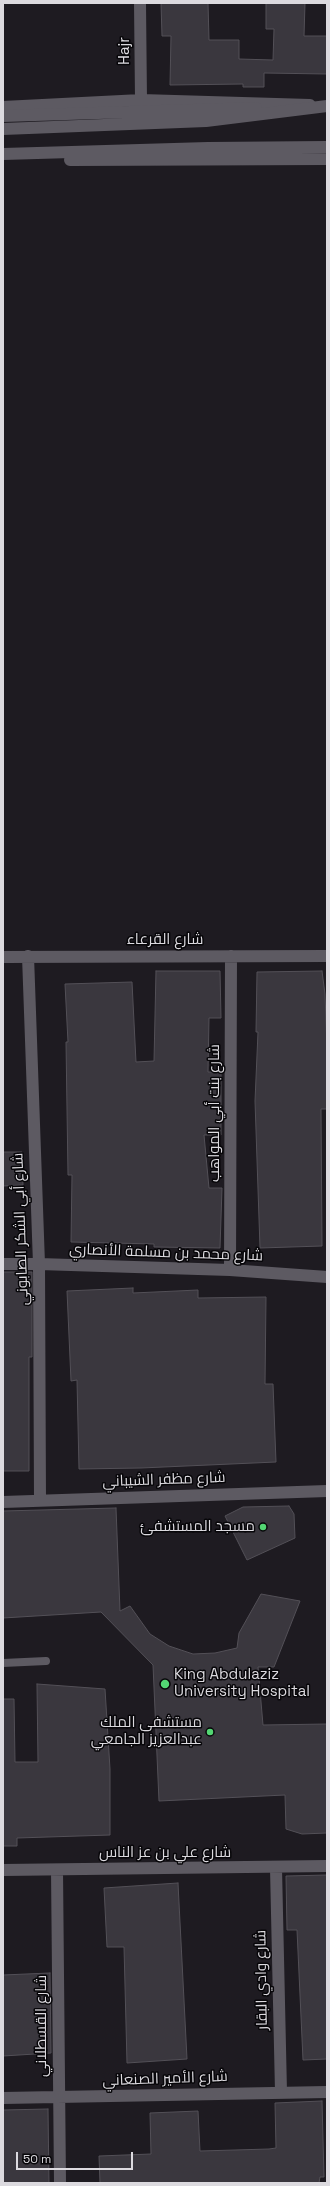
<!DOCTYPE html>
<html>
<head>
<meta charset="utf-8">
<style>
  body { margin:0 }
  #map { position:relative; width:330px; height:2186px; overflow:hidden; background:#1e1b21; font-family:"Space Grotesk",sans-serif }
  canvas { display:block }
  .frame { position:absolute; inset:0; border:4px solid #dcdadf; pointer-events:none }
  .scale { position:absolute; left:16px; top:2152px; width:117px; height:18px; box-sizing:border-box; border:2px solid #dcdadf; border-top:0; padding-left:5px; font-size:12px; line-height:14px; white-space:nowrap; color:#dcdadf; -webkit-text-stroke:3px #070609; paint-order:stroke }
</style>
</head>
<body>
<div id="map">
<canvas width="330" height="2186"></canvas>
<div class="frame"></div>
<div class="scale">50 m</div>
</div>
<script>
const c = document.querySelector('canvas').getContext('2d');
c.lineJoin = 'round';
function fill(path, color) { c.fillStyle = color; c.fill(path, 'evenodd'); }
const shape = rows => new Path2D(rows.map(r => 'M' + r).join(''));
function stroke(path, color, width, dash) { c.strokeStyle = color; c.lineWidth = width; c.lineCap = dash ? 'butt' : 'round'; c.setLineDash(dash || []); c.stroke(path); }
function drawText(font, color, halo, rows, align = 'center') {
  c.font = font + ' "Space Grotesk",Cairo,sans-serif'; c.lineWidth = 3; c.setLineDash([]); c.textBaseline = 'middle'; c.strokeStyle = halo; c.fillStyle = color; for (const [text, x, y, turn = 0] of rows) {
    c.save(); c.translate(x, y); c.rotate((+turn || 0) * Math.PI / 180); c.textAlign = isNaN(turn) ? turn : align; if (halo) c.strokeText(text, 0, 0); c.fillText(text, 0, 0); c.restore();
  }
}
const building = shape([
  [161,3,208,3,209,40,239,40,239,59,273,60,274,29,266,29,266,3,305,3,304,36,327,36,327,74,264,73,264,87,243,87,243,84,170,85,171,36,162,36,161,3],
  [156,971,220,971,221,1018,209,1018,208,1072,221,1072,221,1135,204,1135,209,1188,222,1188,220,1248,154,1247,154,1244,71,1242,72,1175,68,1175,66,1042,68,1042,65,984,132,982,136,1062,154,1061,156,971],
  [322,971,325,994,327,1047,327,1109,321,1109,322,1246,260,1248,255,1101,258,1032,256,1032,257,972,322,971],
  [3,1152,22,1152,23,1185,3,1186,3,1152],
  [3,1272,32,1272,32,1357,29,1357,29,1471,3,1471,3,1272],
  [133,1288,133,1293,198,1290,198,1298,266,1297,265,1384,273,1384,276,1462,141,1468,79,1469,77,1380,71,1381,67,1291,133,1288],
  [289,1506,294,1514,295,1538,247,1560,225,1516,243,1507,289,1506],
  [116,1508,120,1611,130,1606,150,1634,169,1646,193,1654,215,1653,237,1648,239,1633,261,1594,300,1601,274,1667,258,1667,263,1725,327,1724,327,1833,302,1834,286,1829,285,1795,159,1801,153,1665,101,1612,3,1618,3,1511,116,1508],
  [37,1684,105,1689,110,1769,110,1835,17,1838,17,1846,3,1846,3,1699,14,1699,15,1762,38,1762,37,1684],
  [327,1875,327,2059,303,2060,297,1930,287,1930,286,1876,327,1875],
  [178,1883,187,2059,127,2063,124,1947,107,1947,104,1888,178,1883],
  [50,1973,51,2053,3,2056,3,1975,50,1973],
  [322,2101,324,2177,320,2177,319,2183,100,2183,99,2156,151,2154,150,2113,198,2111,200,2151,269,2149,276,2148,275,2103,322,2101],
  [48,2109,49,2183,3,2183,3,2110,48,2109]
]);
const service = shape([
  [3,1663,46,1661]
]);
const minor = shape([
  [140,3,141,100],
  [3,107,141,100,310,105],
  [28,956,39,1264,40,1500],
  [3,957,327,956],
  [3,1264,39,1264,230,1270,327,1277],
  [230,1270,231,956],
  [3,1502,327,1491],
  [276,1868,281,2092],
  [3,1870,327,1866],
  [57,1870,60,2183],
  [3,2098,327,2092]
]);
const secondary = shape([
  [3,116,256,108],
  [3,129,206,121,327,106],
  [3,154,208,148,327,147],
  [70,160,327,159]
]);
const markers = [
  [263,1527,4,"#53d673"],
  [165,1684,5,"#53d673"],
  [210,1732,4,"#53d673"]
];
const streetNames = [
  ["Hajr",125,51,-90],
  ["شارع القرعاء",165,940],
  ["شارع بنت أبي المواهب",215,1113,-90],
  ["شارع أبي الشكر الصابوني",21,1229,-92],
  ["شارع محمد بن مسلمة الأنصاري",166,1253,2],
  ["شارع مظفر الشيباني",164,1480,-2],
  ["شارع علي بن عز الناس",165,1853],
  ["شارع وادي البقار",262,1980,-91],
  ["شارع القسطلاني",42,2026,-90],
  ["شارع الأمير الصنعاني",165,2079,-2]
];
const poiNames = [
  ["مسجد المستشفئ",255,1527],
  ["King Abdulaziz",174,1675,"left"],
  ["University Hospital",174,1692,"left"],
  ["مستشفى الملك",202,1723],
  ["عبدالعزيز الجامعي",202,1740]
];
fill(building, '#3a373e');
stroke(building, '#535057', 1);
stroke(service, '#5d5a62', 8);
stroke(minor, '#5d5a62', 12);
stroke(secondary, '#5d5a62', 12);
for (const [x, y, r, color] of markers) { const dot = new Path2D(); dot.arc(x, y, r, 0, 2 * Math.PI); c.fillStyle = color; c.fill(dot); stroke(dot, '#070609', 1.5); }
drawText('15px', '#dcdadf', '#070609', streetNames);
drawText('15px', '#dcdadf', '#070609', poiNames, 'right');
</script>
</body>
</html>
